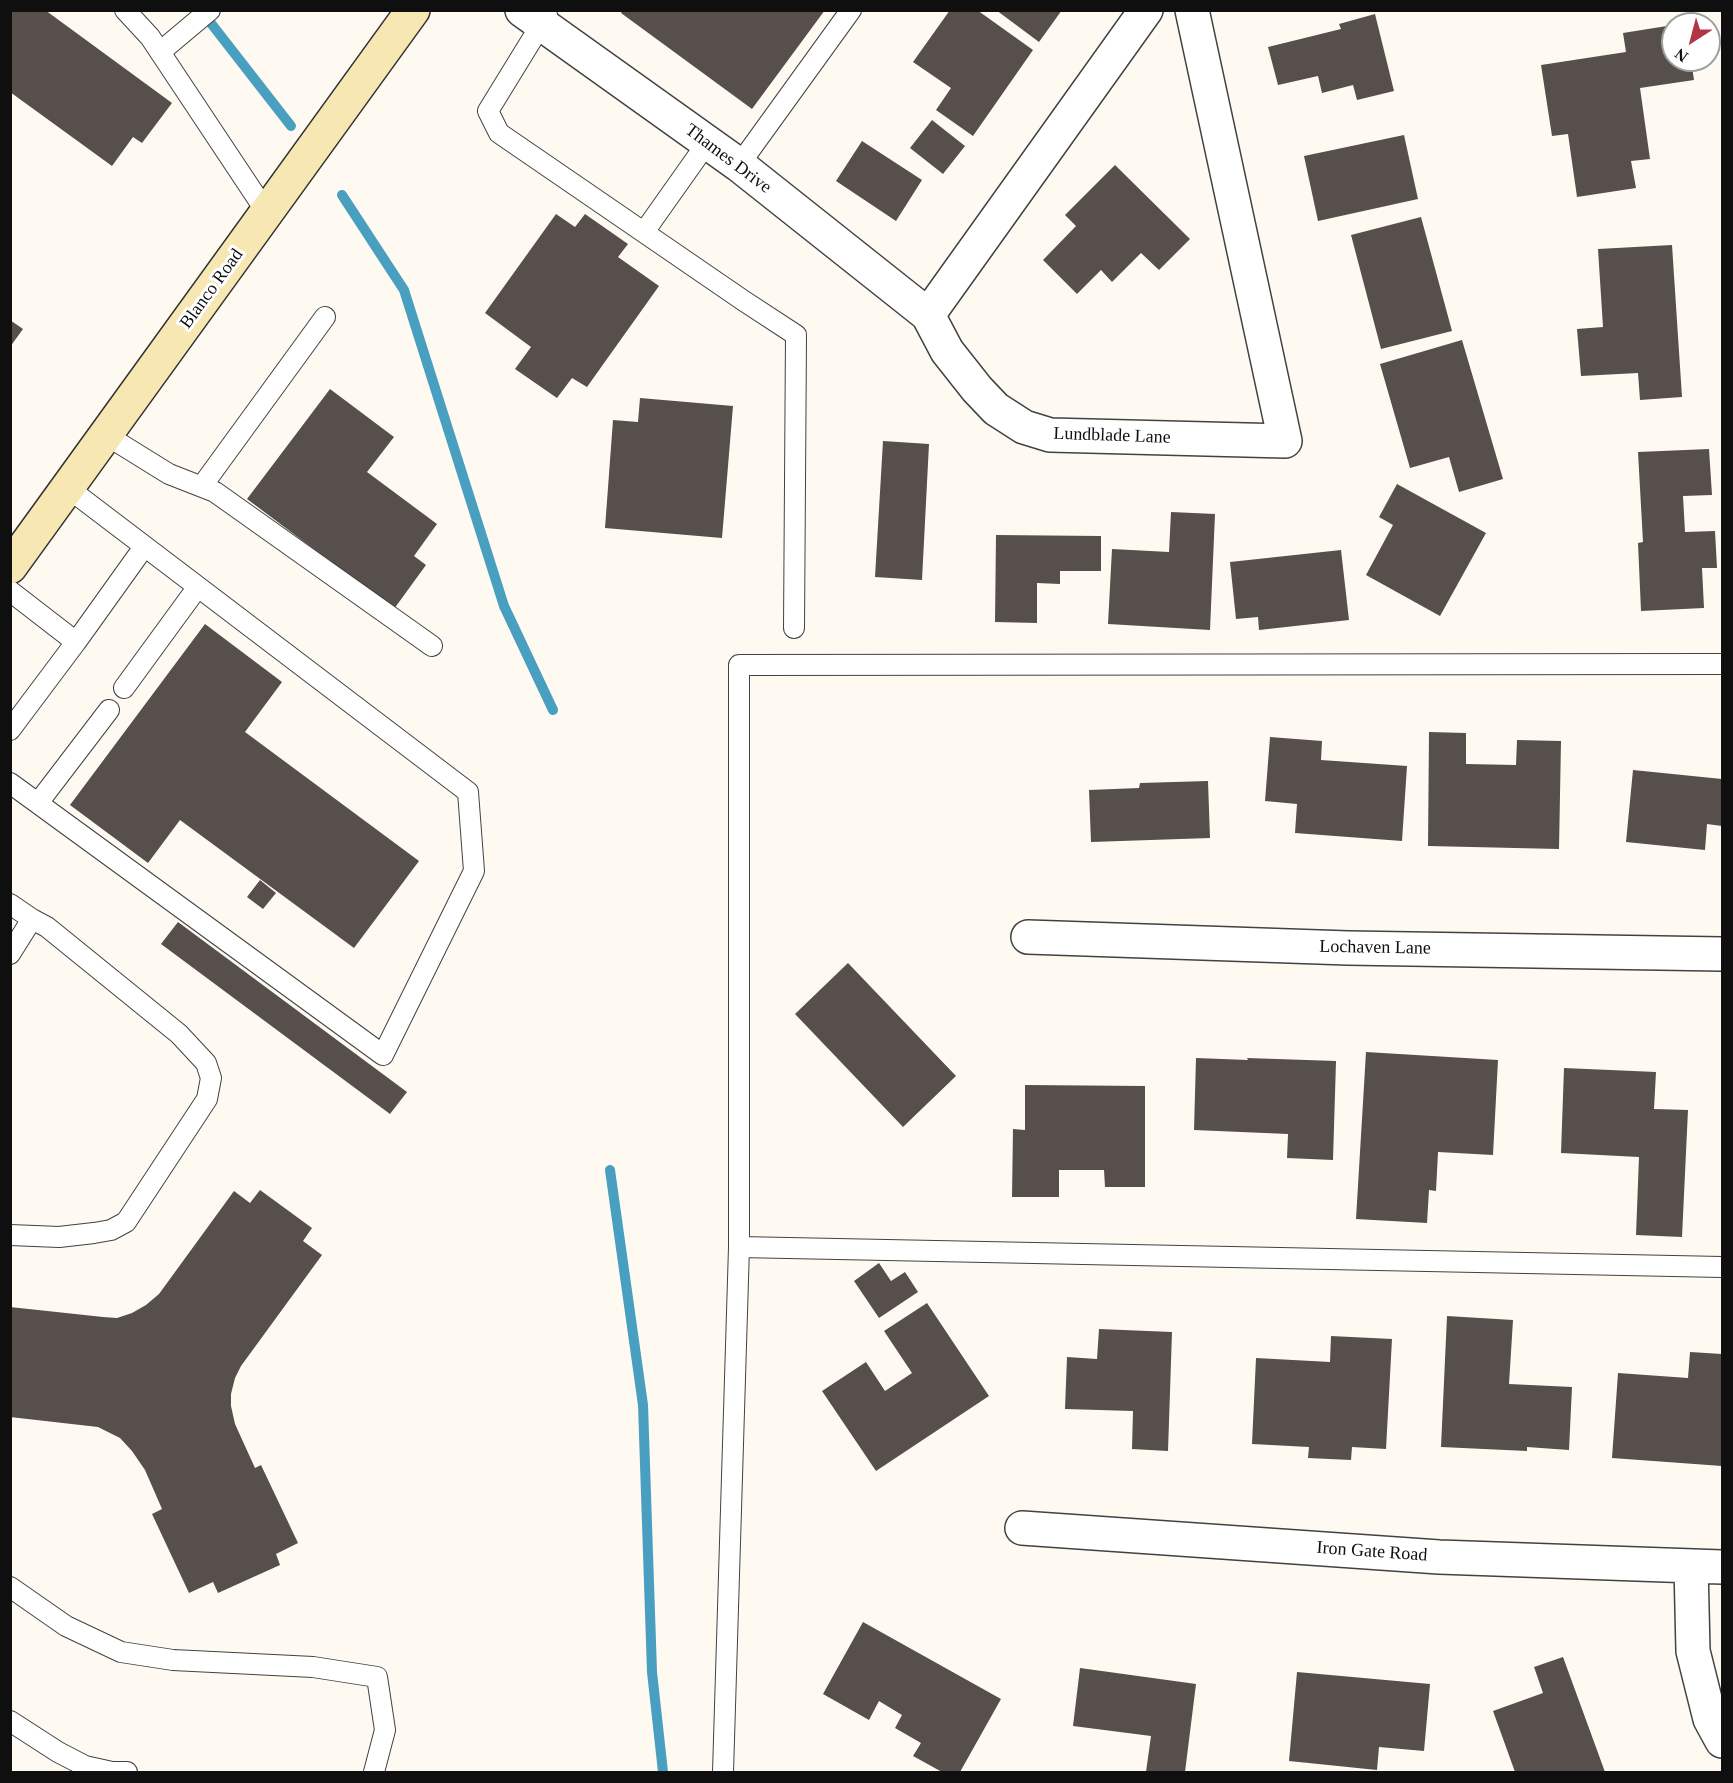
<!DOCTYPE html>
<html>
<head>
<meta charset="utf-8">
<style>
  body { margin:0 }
  #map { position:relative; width:1733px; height:1783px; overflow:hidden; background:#fefaf2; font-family:"Times New Roman",serif }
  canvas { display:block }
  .frame { position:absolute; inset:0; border:12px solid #0f0f0f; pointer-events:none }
  .north { position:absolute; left:1661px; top:12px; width:60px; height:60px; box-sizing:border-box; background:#fff; border:2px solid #9f9f9f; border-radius:50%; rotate:216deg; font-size:16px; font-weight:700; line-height:24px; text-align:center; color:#0f0f0f }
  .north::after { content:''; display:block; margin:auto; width:21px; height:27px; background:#b23449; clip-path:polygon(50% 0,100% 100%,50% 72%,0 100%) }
</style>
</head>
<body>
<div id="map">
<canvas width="1733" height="1783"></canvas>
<div class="frame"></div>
<div class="north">N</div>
</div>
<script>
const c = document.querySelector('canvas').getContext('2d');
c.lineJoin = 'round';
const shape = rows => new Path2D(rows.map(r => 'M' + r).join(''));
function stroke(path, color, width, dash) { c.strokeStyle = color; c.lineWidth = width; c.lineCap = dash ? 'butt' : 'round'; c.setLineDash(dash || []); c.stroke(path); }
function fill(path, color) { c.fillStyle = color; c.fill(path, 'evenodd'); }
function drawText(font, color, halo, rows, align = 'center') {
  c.font = font + ' "Times New Roman",serif'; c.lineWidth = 6; c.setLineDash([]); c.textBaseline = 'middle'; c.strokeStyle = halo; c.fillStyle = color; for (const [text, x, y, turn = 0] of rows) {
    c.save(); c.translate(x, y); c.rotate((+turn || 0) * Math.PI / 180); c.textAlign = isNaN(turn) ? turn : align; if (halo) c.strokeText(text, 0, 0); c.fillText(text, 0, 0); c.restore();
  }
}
const stream = shape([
  [203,13,291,126],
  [342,195,404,290,504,606,553,710],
  [610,1170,643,1405,652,1672,663,1772]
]);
const building = shape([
  [10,10,45,10,172,103,142,143,133,137,112,166,10,92],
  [623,10,825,10,752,109,621,13],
  [950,10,977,10,1033,50,973,136,936,110,951,88,913,62],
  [996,10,1062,10,1039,42],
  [1375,14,1394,91,1357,100,1353,85,1322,93,1318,76,1278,85,1268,47,1341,29,1339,24],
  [1673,25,1673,60,1691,60,1694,80,1640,88,1650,159,1631,161,1636,188,1577,197,1568,134,1552,136,1541,65,1626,52,1623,33],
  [932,120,965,146,943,174,910,148],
  [1404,135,1418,199,1318,221,1304,156],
  [862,141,922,180,896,221,836,181],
  [1115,165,1190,239,1159,270,1141,253,1112,282,1101,270,1077,294,1043,260,1076,226,1065,215],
  [556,214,575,227,585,214,628,244,618,257,659,286,587,387,572,378,557,398,515,369,531,347,485,313],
  [1421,217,1452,331,1381,349,1351,235],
  [1672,245,1682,397,1640,400,1638,373,1581,376,1577,329,1603,327,1598,249],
  [10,320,23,329,10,347],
  [1462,340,1503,479,1459,492,1449,457,1410,468,1380,364],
  [330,389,394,437,367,472,437,524,414,556,426,565,394,609,247,499],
  [640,398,733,406,722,538,605,528,613,420,638,422],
  [883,441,929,444,922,580,875,577],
  [1709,449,1712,495,1683,496,1685,532,1715,531,1717,568,1702,568,1704,608,1641,611,1638,543,1643,542,1638,452],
  [1397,484,1486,533,1440,616,1366,575,1393,525,1379,517],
  [1171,512,1215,514,1210,630,1108,624,1112,549,1169,552],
  [996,535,1101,536,1101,571,1060,571,1060,584,1037,583,1037,623,995,622],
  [1341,550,1349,620,1259,630,1258,617,1236,619,1230,562],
  [205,624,282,682,245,732,419,861,354,948,180,820,148,863,70,805],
  [1429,732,1466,733,1466,764,1516,765,1517,740,1561,741,1559,849,1428,846],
  [1270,737,1322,741,1321,760,1407,766,1402,841,1295,833,1297,804,1265,801],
  [1633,770,1722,779,1722,826,1707,824,1705,850,1626,842],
  [1208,781,1210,838,1091,842,1089,790,1139,788,1140,783],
  [260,880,276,893,263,909,247,897],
  [178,922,407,1092,390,1114,161,944],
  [848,963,956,1076,903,1127,795,1014],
  [1366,1052,1498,1060,1493,1155,1438,1152,1436,1191,1429,1190,1427,1223,1356,1219],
  [1196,1058,1248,1060,1247,1058,1336,1061,1333,1160,1287,1158,1288,1134,1194,1130],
  [1564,1068,1656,1072,1654,1109,1688,1110,1682,1237,1636,1235,1639,1157,1561,1153],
  [1025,1085,1145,1086,1145,1187,1105,1187,1104,1170,1059,1170,1059,1197,1012,1197,1013,1129,1025,1130],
  [260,1190,312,1228,303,1241,322,1255,241,1366,235,1378,231,1394,231,1406,235,1424,255,1468,261,1465,298,1543,276,1554,280,1565,218,1593,213,1582,189,1593,152,1514,162,1509,145,1470,132,1451,120,1438,98,1427,10,1417,10,1307,103,1317,117,1318,132,1313,146,1305,159,1294,234,1191,250,1203],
  [879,1263,891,1281,905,1272,918,1292,879,1318,854,1281],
  [927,1303,989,1396,876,1471,822,1391,866,1362,885,1391,912,1373,884,1331],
  [1447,1316,1513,1320,1509,1384,1572,1387,1569,1450,1527,1447,1527,1451,1441,1447],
  [1099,1329,1172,1332,1168,1451,1132,1449,1133,1411,1065,1409,1067,1357,1097,1359],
  [1331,1336,1392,1339,1386,1449,1352,1447,1351,1460,1308,1458,1309,1447,1252,1444,1256,1358,1330,1362],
  [1690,1352,1722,1354,1722,1466,1612,1458,1618,1373,1688,1378],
  [863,1622,1001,1699,960,1772,942,1772,913,1756,921,1743,895,1728,902,1715,879,1701,869,1720,823,1694],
  [1563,1657,1605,1772,1515,1772,1493,1711,1543,1693,1534,1667],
  [1080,1668,1196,1684,1185,1772,1146,1772,1151,1736,1073,1726],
  [1297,1672,1430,1684,1424,1751,1379,1747,1377,1770,1289,1761]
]);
const lane = shape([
  [125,10,150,37,267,213],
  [547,15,488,111,499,133,744,301,796,335,794,628],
  [160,52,210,10],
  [739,165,851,10],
  [644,232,707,143],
  [106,435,169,474,215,492,432,646],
  [202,486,325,317],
  [10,591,76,642,144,547],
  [124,688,197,588],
  [10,730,76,642],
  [10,783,383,1055,474,871,468,792,68,488],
  [38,803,109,710],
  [10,904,32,919],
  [10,954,32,919,47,927,179,1034,206,1063,211,1078,207,1099,126,1222,111,1230,94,1233,59,1237,10,1235],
  [739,1247,1722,1267],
  [10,1587,66,1626,121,1652,173,1660,313,1667,377,1677,385,1730,374,1772],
  [10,1721,58,1752,85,1766,112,1772,127,1772],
  [723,1772,739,1247,739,665,1722,664]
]);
const street = shape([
  [522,10,739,165,928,315],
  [1146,10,928,315,947,351,977,389,996,409,1024,427,1050,435,1285,441,1192,10],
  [1028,937,1348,948,1722,954],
  [1022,1528,1439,1557,1722,1567],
  [1691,1566,1693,1651,1710,1719,1722,1741]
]);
const secondary = shape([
  [10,567,413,10]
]);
const streetNames = [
  ["Thames Drive",728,159,37],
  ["Blanco Road",212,289,-54],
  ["Lundblade Lane",1112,436,2],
  ["Lochaven Lane",1375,948,1],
  ["Iron Gate Road",1372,1552,4]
];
stroke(stream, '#499fc0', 10);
fill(building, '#564f4c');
stroke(lane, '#424242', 22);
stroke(street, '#424242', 36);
stroke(secondary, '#313131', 36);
stroke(lane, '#fff', 20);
stroke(street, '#fff', 33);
stroke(secondary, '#f7e7b3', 33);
drawText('18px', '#0f0f0f', '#fff', streetNames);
</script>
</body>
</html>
